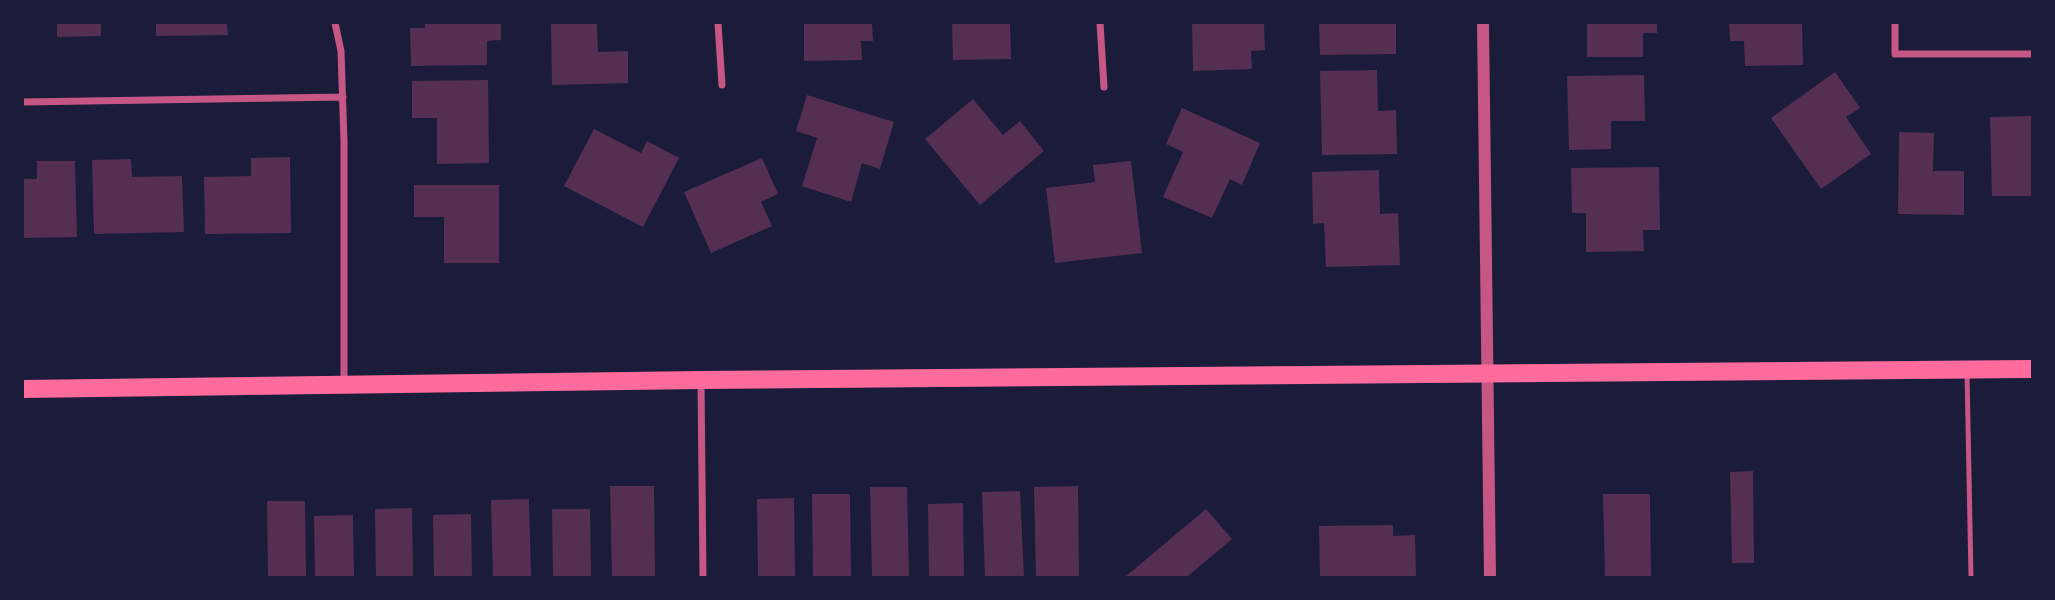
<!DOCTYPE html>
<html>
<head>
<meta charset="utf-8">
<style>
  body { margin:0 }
  #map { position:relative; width:2055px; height:600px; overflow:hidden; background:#1b1b3a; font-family:"PT Serif",serif }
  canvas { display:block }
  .frame { position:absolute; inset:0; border:24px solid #1b1b3a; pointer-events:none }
</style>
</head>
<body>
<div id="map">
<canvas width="2055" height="600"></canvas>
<div class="frame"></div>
</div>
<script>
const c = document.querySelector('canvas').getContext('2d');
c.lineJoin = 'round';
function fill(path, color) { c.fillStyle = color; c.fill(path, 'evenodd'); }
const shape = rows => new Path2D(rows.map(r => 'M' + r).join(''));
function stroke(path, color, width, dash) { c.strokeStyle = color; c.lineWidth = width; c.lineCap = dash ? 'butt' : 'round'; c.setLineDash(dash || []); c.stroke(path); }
const building = shape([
  [57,23,101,23,101,36,57,37],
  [156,23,227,23,228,35,156,36],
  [425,23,501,23,501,40,487,41,487,65,411,66,410,28,425,28],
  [551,23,597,23,598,52,628,51,628,83,552,85],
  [804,23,872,23,873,41,861,41,862,60,804,61],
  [952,23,1010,23,1011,59,953,60],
  [1192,23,1264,23,1265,50,1251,51,1252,69,1193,71],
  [1319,23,1396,23,1396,54,1320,55],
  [1587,23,1657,23,1657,33,1643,33,1643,57,1587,57],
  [1729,23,1802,23,1803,65,1745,66,1744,41,1730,41],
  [1377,70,1378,111,1396,110,1397,154,1322,155,1320,71],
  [1835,72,1860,108,1846,117,1871,154,1821,189,1771,118],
  [1644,75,1645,121,1611,121,1611,149,1569,150,1567,76],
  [488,80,489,163,437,164,437,118,412,118,412,81],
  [807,95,894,122,880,169,862,163,851,202,802,186,817,138,796,131],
  [973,99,1003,135,1020,121,1044,151,980,205,925,139],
  [1182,108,1260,143,1242,185,1230,179,1212,218,1163,197,1183,152,1166,144],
  [2032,116,2032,196,1992,196,1990,117],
  [594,129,641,153,647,141,679,158,643,227,564,186],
  [1899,132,1934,133,1933,171,1964,171,1964,215,1898,214],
  [290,157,291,233,205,234,204,177,251,176,251,158],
  [762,158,778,194,761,202,772,226,711,253,684,192],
  [131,159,132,177,182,176,184,232,94,234,92,160],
  [37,161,75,161,77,237,23,238,23,179,37,179],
  [1131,161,1142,253,1055,263,1046,188,1095,182,1093,165],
  [1659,167,1660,230,1643,230,1644,251,1586,252,1586,213,1572,213,1571,168],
  [1379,170,1380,214,1398,213,1400,265,1326,267,1324,223,1313,224,1312,172],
  [414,185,499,185,499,263,444,263,444,217,414,217],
  [1753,471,1754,563,1732,563,1730,472],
  [610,486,654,486,655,577,612,577],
  [1078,486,1079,577,1036,577,1034,487],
  [870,487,907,487,909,577,872,577],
  [1020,491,1024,577,985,577,982,492],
  [812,494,850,494,851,577,813,577],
  [1603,494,1650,494,1651,577,1605,577],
  [794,498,795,577,758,577,757,499],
  [529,499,531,577,493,577,491,500],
  [267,501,305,501,306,577,268,577],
  [963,503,964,577,929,577,928,504],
  [412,508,413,577,376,577,375,509],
  [552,509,590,509,591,577,553,577],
  [1206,509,1232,539,1187,577,1125,577],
  [471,514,472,577,434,577,433,515],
  [353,515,354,577,315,577,314,516],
  [1393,525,1393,536,1415,535,1416,577,1320,577,1319,526]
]);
const service = shape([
  [1967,373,1971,577]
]);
const minor = shape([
  [335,23,341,51,344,142,344,385],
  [718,23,722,85],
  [1100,23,1104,87],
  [1895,23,1895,54,2032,54],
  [23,102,343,97],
  [701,382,703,577]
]);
const tertiary = shape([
  [1483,23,1490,577]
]);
const primary = shape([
  [23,389,701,380,2032,369]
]);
fill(building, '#542f53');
stroke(service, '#c65784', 5);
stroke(minor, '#c65784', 7);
stroke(tertiary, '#c65784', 12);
stroke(primary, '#ff6b9d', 18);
</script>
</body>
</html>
